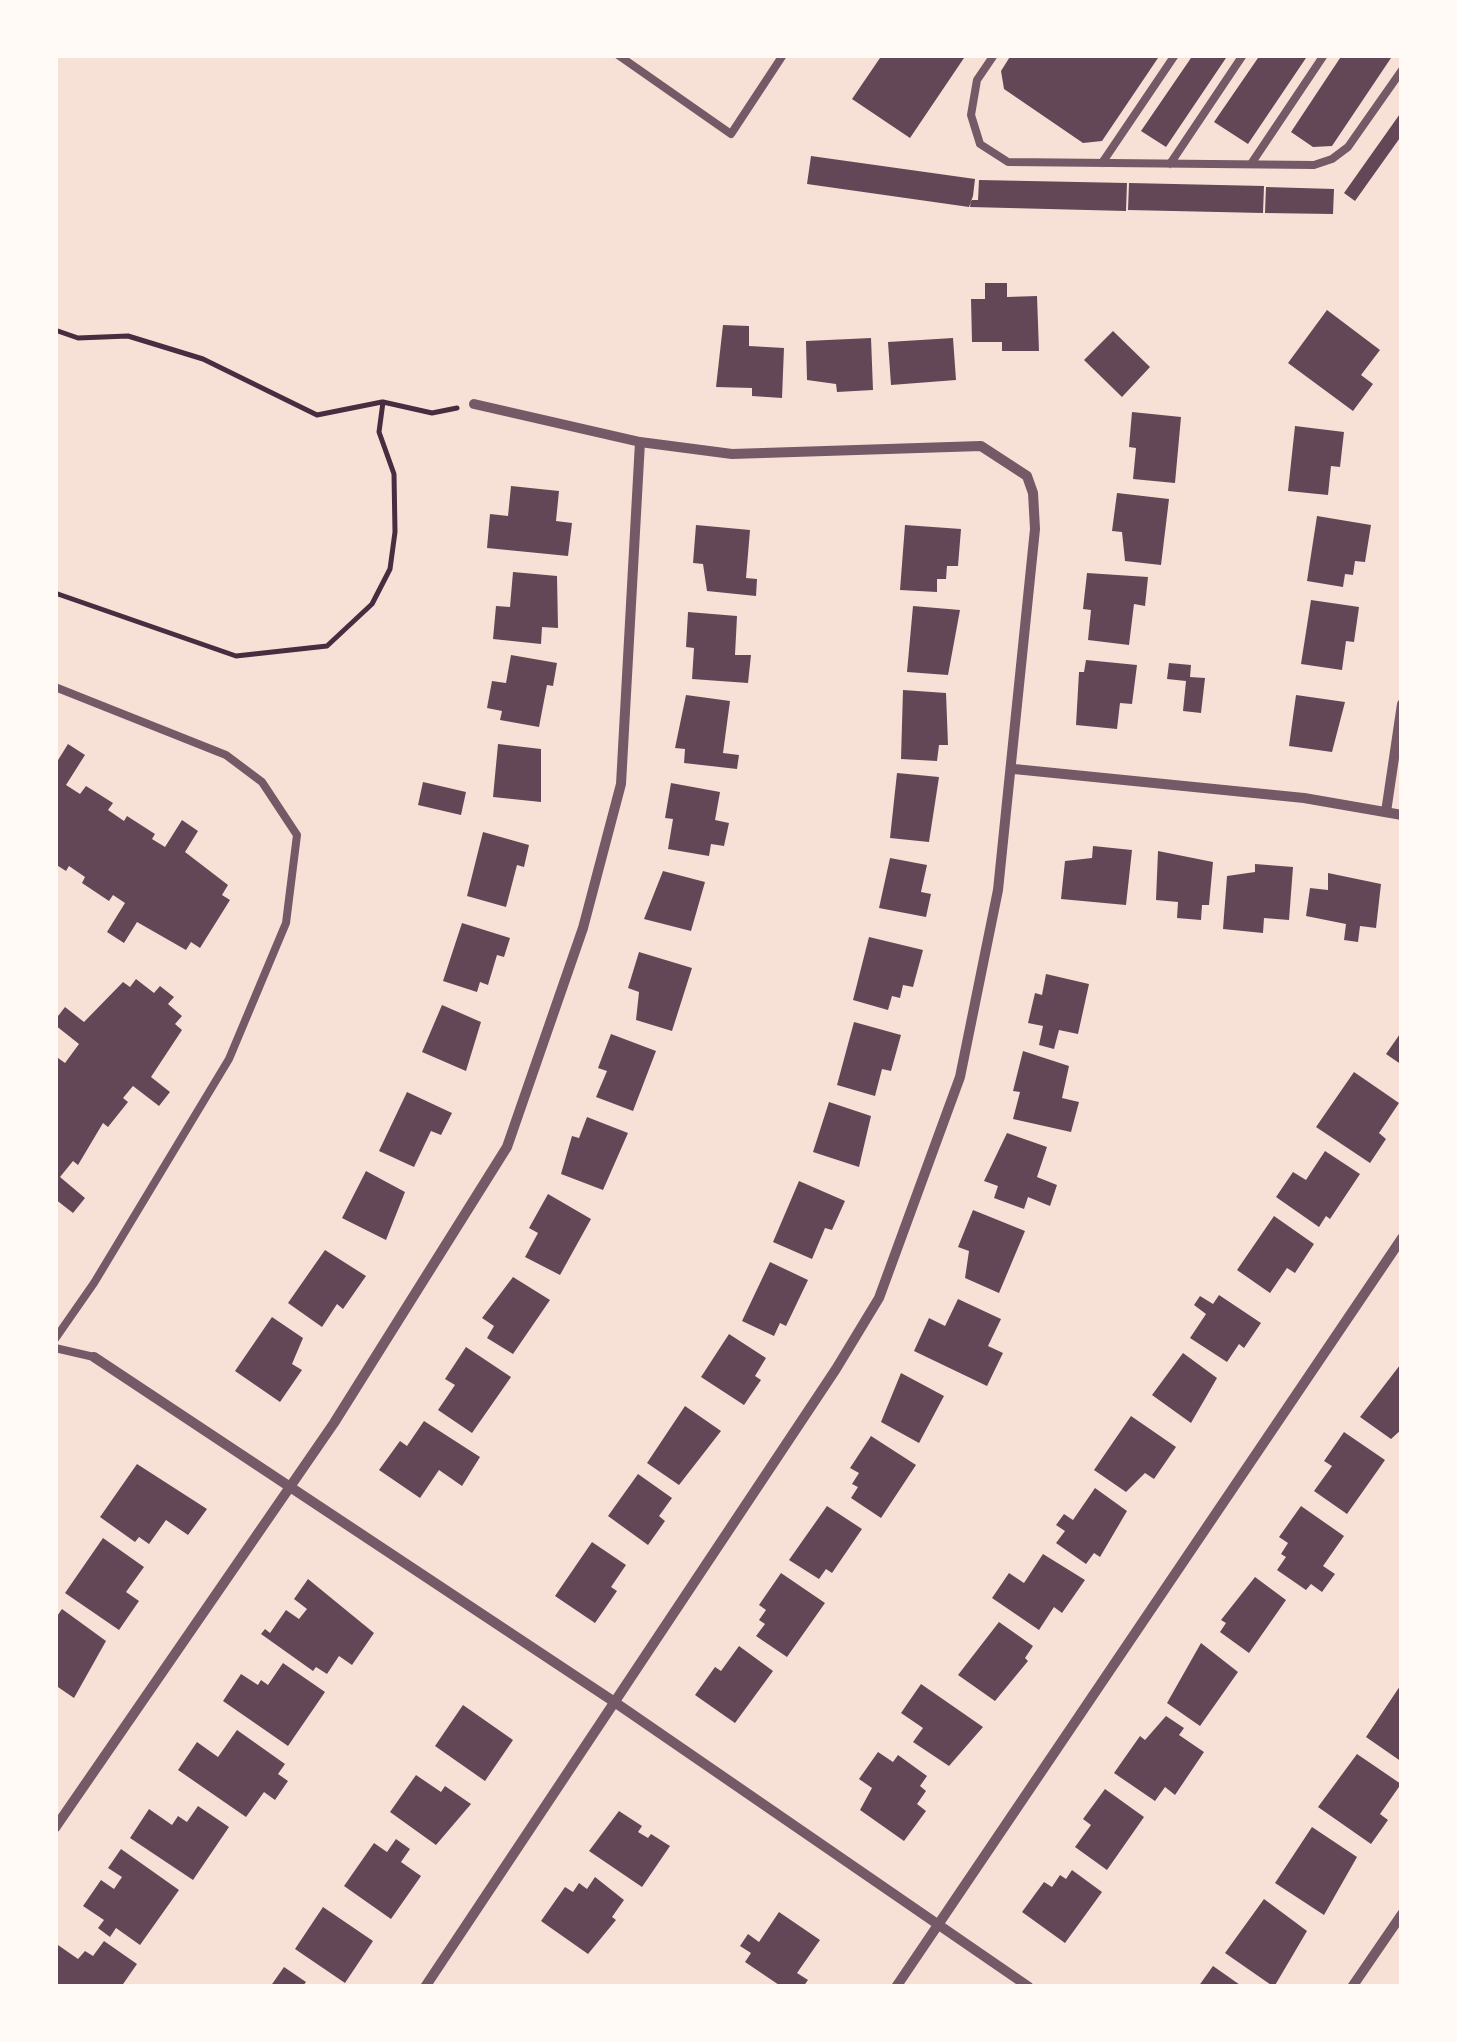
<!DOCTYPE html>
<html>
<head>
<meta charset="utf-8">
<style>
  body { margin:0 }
  #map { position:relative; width:1457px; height:2042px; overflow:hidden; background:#f7e1d7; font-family:Lato,sans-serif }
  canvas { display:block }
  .frame { position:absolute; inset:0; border:58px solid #fffaf5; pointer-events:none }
</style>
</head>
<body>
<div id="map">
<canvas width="1457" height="2042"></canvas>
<div class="frame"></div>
</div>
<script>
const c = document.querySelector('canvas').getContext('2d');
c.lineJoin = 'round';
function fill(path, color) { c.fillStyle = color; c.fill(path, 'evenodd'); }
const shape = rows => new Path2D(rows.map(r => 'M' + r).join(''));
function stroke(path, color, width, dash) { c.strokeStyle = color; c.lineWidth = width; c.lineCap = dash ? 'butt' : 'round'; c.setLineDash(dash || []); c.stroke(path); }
const building = shape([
  [882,55,966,55,910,138,852,99],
  [1011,55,1160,55,1102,141,1083,143,1004,89,1001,71],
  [1193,55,1228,55,1166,147,1141,131],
  [1260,55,1308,55,1248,144,1214,122],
  [1342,55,1393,55,1332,146,1313,147,1291,132],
  [1402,111,1402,135,1355,201,1344,193],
  [811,156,975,179,973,196,969,207,807,184],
  [979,180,1127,183,1126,211,970,207,971,200,978,200],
  [1129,183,1264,186,1263,213,1128,210],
  [1266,187,1334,189,1333,214,1265,213],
  [985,283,1007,283,1007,297,1037,296,1039,351,1002,351,1002,342,972,342,971,299,985,299],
  [1327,310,1380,350,1361,375,1373,384,1353,411,1288,363],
  [723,325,749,326,749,346,784,348,782,398,752,396,752,388,716,387],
  [1113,331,1150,367,1122,397,1084,360],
  [871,338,873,390,837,392,836,384,807,380,806,341],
  [953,338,956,380,891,385,888,342],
  [1132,412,1181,417,1175,483,1133,479,1136,448,1129,447],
  [1295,426,1344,432,1340,467,1331,466,1328,495,1288,491],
  [511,486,559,491,556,521,572,523,568,556,487,548,490,514,508,516],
  [1117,493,1169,499,1161,565,1125,561,1122,532,1112,531],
  [1317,516,1371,525,1365,562,1355,561,1353,575,1345,574,1343,587,1307,581],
  [696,525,750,530,746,578,757,579,756,596,707,591,703,564,693,563],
  [905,525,961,529,958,566,947,566,946,579,937,579,937,592,900,590],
  [513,572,557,576,558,628,542,627,541,644,493,639,496,606,510,607],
  [1087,573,1148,577,1145,606,1134,604,1129,645,1088,640,1091,610,1083,609],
  [1311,600,1359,607,1354,642,1346,641,1342,670,1301,664],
  [913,606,960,610,948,675,907,672],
  [688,612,737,616,735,655,751,655,748,683,692,679,694,648,686,647],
  [511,655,557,663,553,686,547,685,539,727,500,720,502,711,487,708,492,681,506,683],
  [1086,660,1137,665,1132,704,1120,703,1117,729,1076,725,1079,672,1084,672],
  [1169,663,1191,665,1190,677,1205,678,1201,713,1183,711,1186,681,1167,679],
  [903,690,946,693,948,745,939,745,937,761,901,759],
  [686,695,730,701,723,753,739,755,737,769,684,763,685,749,675,748],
  [1296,695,1345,702,1332,752,1289,746],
  [68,744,85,755,66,785,80,794,86,786,113,803,108,810,124,821,127,816,155,834,152,839,165,847,182,820,198,831,185,852,228,885,222,895,230,900,200,948,191,942,186,950,137,922,124,943,107,932,125,903,113,895,109,901,82,883,85,877,69,866,66,871,55,864,55,765],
  [498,744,541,749,541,802,493,797],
  [897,773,939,777,929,842,890,838],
  [423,782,466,792,461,815,418,805],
  [671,783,720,792,715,820,729,823,724,846,711,844,709,856,668,849,673,819,665,818],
  [483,832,529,845,524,867,517,865,506,907,467,896],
  [1093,846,1132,850,1126,905,1061,899,1065,861,1092,858],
  [1158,851,1213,862,1209,905,1202,905,1201,920,1177,918,1178,902,1156,900],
  [890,858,927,865,921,892,931,894,926,917,879,908],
  [1255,864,1293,867,1289,920,1264,918,1263,933,1223,929,1227,876,1255,872],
  [663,871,705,882,691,931,644,919],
  [1328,873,1381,884,1376,928,1360,926,1358,942,1344,940,1346,924,1306,916,1310,888,1328,890],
  [462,923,510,938,504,957,497,955,488,985,480,982,477,992,443,981],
  [869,937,923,950,913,987,903,985,900,998,892,996,888,1010,853,1000],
  [639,952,692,968,672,1031,636,1020,639,992,628,988],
  [1046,974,1089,984,1078,1034,1059,1030,1054,1049,1039,1045,1043,1026,1028,1023,1035,993,1042,995],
  [136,979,154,993,160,986,174,997,168,1004,182,1016,175,1024,182,1030,151,1077,170,1092,159,1106,133,1086,123,1098,128,1102,108,1127,103,1123,78,1165,73,1161,60,1177,85,1198,73,1213,55,1199,55,1062,58,1058,65,1063,79,1044,55,1025,55,1020,65,1007,84,1022,123,982,130,987],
  [442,1005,481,1022,466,1071,422,1052],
  [854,1022,901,1035,891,1071,882,1069,875,1096,837,1085],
  [1402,1031,1402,1065,1386,1054],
  [611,1034,656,1051,633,1111,596,1097,607,1071,598,1068],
  [1023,1051,1069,1066,1062,1098,1079,1102,1071,1132,1013,1119,1020,1092,1013,1091],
  [1354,1072,1399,1103,1379,1133,1386,1139,1370,1163,1316,1127],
  [407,1092,452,1113,441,1135,431,1131,414,1167,379,1151],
  [829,1102,871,1116,859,1167,813,1152],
  [587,1117,628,1133,603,1190,561,1174,572,1136,579,1138],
  [1007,1133,1047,1147,1037,1177,1057,1185,1050,1206,1028,1197,1024,1209,994,1198,998,1186,984,1181],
  [1325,1151,1360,1174,1330,1219,1326,1216,1319,1227,1276,1197,1293,1172,1306,1180],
  [366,1171,405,1192,386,1240,342,1218],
  [799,1181,845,1201,832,1230,825,1228,812,1259,773,1242],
  [548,1194,591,1219,560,1275,525,1257,538,1233,529,1228],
  [973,1210,1025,1231,999,1293,965,1278,969,1251,958,1247],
  [1274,1216,1314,1244,1295,1273,1287,1268,1270,1293,1237,1270],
  [325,1250,366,1276,343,1309,337,1304,322,1327,288,1303],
  [770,1262,808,1280,786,1326,780,1323,774,1336,742,1321],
  [513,1277,550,1300,513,1354,487,1338,494,1326,482,1318],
  [1219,1295,1261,1323,1244,1348,1239,1344,1227,1362,1190,1338,1206,1314,1194,1305,1200,1296,1213,1304],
  [958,1299,1001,1319,988,1346,1003,1353,987,1386,914,1351,929,1318,945,1326],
  [272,1317,303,1338,292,1364,302,1370,280,1402,235,1371],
  [729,1334,766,1358,755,1376,761,1380,744,1405,701,1377],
  [466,1347,511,1377,472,1433,438,1410,455,1385,445,1379],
  [1183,1353,1217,1378,1191,1423,1152,1395],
  [1400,1365,1402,1429,1391,1439,1360,1417],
  [901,1373,944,1396,919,1443,881,1422],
  [685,1406,721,1431,679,1485,647,1463],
  [1131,1416,1176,1447,1154,1479,1145,1473,1126,1492,1094,1470],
  [424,1421,480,1457,462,1486,439,1470,420,1498,379,1470,400,1441,407,1446],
  [1344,1432,1385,1460,1347,1514,1314,1491,1332,1466,1324,1461],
  [871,1436,916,1465,881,1518,851,1498,858,1487,852,1484,859,1473,850,1468],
  [137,1464,207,1509,188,1535,166,1520,149,1544,139,1537,135,1542,100,1517],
  [638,1474,672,1498,659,1516,665,1521,648,1545,608,1516],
  [1095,1488,1127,1511,1100,1557,1094,1553,1086,1564,1056,1543,1065,1531,1056,1525,1064,1514,1073,1520],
  [827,1506,862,1529,832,1573,826,1569,819,1579,789,1560],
  [1301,1506,1344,1536,1323,1566,1335,1574,1322,1592,1311,1584,1306,1590,1277,1570,1286,1557,1281,1554,1288,1543,1279,1537],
  [103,1538,144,1567,126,1592,139,1601,119,1630,65,1593],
  [592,1542,626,1565,611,1587,617,1591,595,1623,555,1596],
  [1043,1554,1085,1580,1062,1613,1054,1607,1039,1630,992,1598,1009,1573,1024,1583],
  [781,1573,825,1603,787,1657,756,1636,765,1624,759,1620,766,1610,759,1605],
  [1255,1577,1286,1600,1249,1653,1220,1632,1226,1623,1221,1620],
  [308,1579,374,1633,352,1665,339,1656,327,1674,316,1667,313,1671,261,1634,265,1629,270,1633,286,1610,299,1619,307,1609,294,1599],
  [62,1609,106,1641,74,1698,55,1685,55,1619],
  [999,1622,1033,1646,1025,1658,1028,1661,995,1701,958,1675],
  [1201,1643,1238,1672,1200,1726,1167,1703],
  [739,1646,773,1671,735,1723,695,1695,715,1667,721,1671],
  [283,1663,325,1692,288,1746,223,1701,241,1674,258,1685,261,1680,268,1685],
  [1402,1683,1402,1762,1366,1737],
  [921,1684,983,1727,949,1766,913,1742,923,1728,901,1713],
  [463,1705,513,1740,485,1781,435,1746],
  [1166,1716,1184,1728,1179,1735,1204,1752,1175,1795,1165,1787,1155,1801,1114,1773,1140,1736,1145,1740],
  [237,1730,285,1764,278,1774,288,1781,275,1800,264,1792,246,1817,178,1770,197,1742,218,1757],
  [878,1752,893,1762,898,1755,927,1776,920,1786,926,1791,917,1804,926,1811,904,1841,860,1810,872,1788,859,1779],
  [1357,1754,1401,1784,1380,1814,1388,1820,1371,1844,1318,1807],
  [416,1775,441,1792,445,1786,471,1804,436,1845,390,1812],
  [1105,1789,1144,1817,1107,1870,1075,1847,1091,1825,1083,1819],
  [198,1806,229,1827,193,1880,130,1838,149,1809,172,1825,178,1816,187,1822],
  [619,1811,642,1826,638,1832,648,1838,651,1834,670,1846,642,1887,589,1851],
  [1312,1827,1357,1857,1324,1915,1275,1883],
  [396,1839,410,1849,401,1862,421,1876,391,1919,344,1886,374,1843,387,1852],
  [121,1849,179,1890,140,1945,116,1928,110,1937,98,1928,104,1920,83,1906,101,1880,114,1889,122,1877,108,1868],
  [1072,1870,1102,1892,1065,1943,1022,1912,1044,1882,1052,1887,1060,1875,1066,1879],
  [595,1877,624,1900,612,1917,616,1920,588,1954,541,1921,565,1887,573,1892,579,1883,587,1889],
  [1264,1899,1307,1931,1274,1987,1225,1953],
  [323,1907,373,1941,345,1983,295,1949],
  [779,1912,820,1940,797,1973,808,1980,803,1987,782,1987,745,1962,751,1953,740,1946,748,1934,759,1942],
  [104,1941,137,1964,121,1987,55,1985,58,1945,78,1959,85,1951,93,1956],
  [1213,1966,1243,1987,1198,1987],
  [284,1967,306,1982,302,1987,270,1987]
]);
const path = shape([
  [55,330,78,338,128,336,203,359,317,415,382,402],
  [55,593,236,656,327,646,372,604,390,569,395,532,394,474,379,432,383,402,432,413,457,408]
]);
const service = shape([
  [618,55,731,134,783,55],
  [994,55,977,80,971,115,980,144,1008,162,1314,165,1332,159,1348,147,1402,70],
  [1102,163,1175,55],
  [1170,164,1243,55],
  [1251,164,1324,55],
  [55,687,226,755,262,782,297,835,286,923,229,1059,94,1283,55,1339],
  [55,1348,94,1357]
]);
const minor = shape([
  [1014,769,1304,798,1402,815],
  [1386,812,1402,704],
  [94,1357,613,1701,1029,1987],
  [55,1828,334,1423,507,1147,583,928,621,784,640,442],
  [425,1987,836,1369,879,1298,960,1077,998,890,1035,529,1033,493,1027,476,981,446,732,454,640,442,474,404],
  [896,1987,1402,1238],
  [1352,1987,1402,1914]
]);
fill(building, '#644757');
stroke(path, '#4a2c40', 5);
stroke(service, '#755966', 8);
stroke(minor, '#755966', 10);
</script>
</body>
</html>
